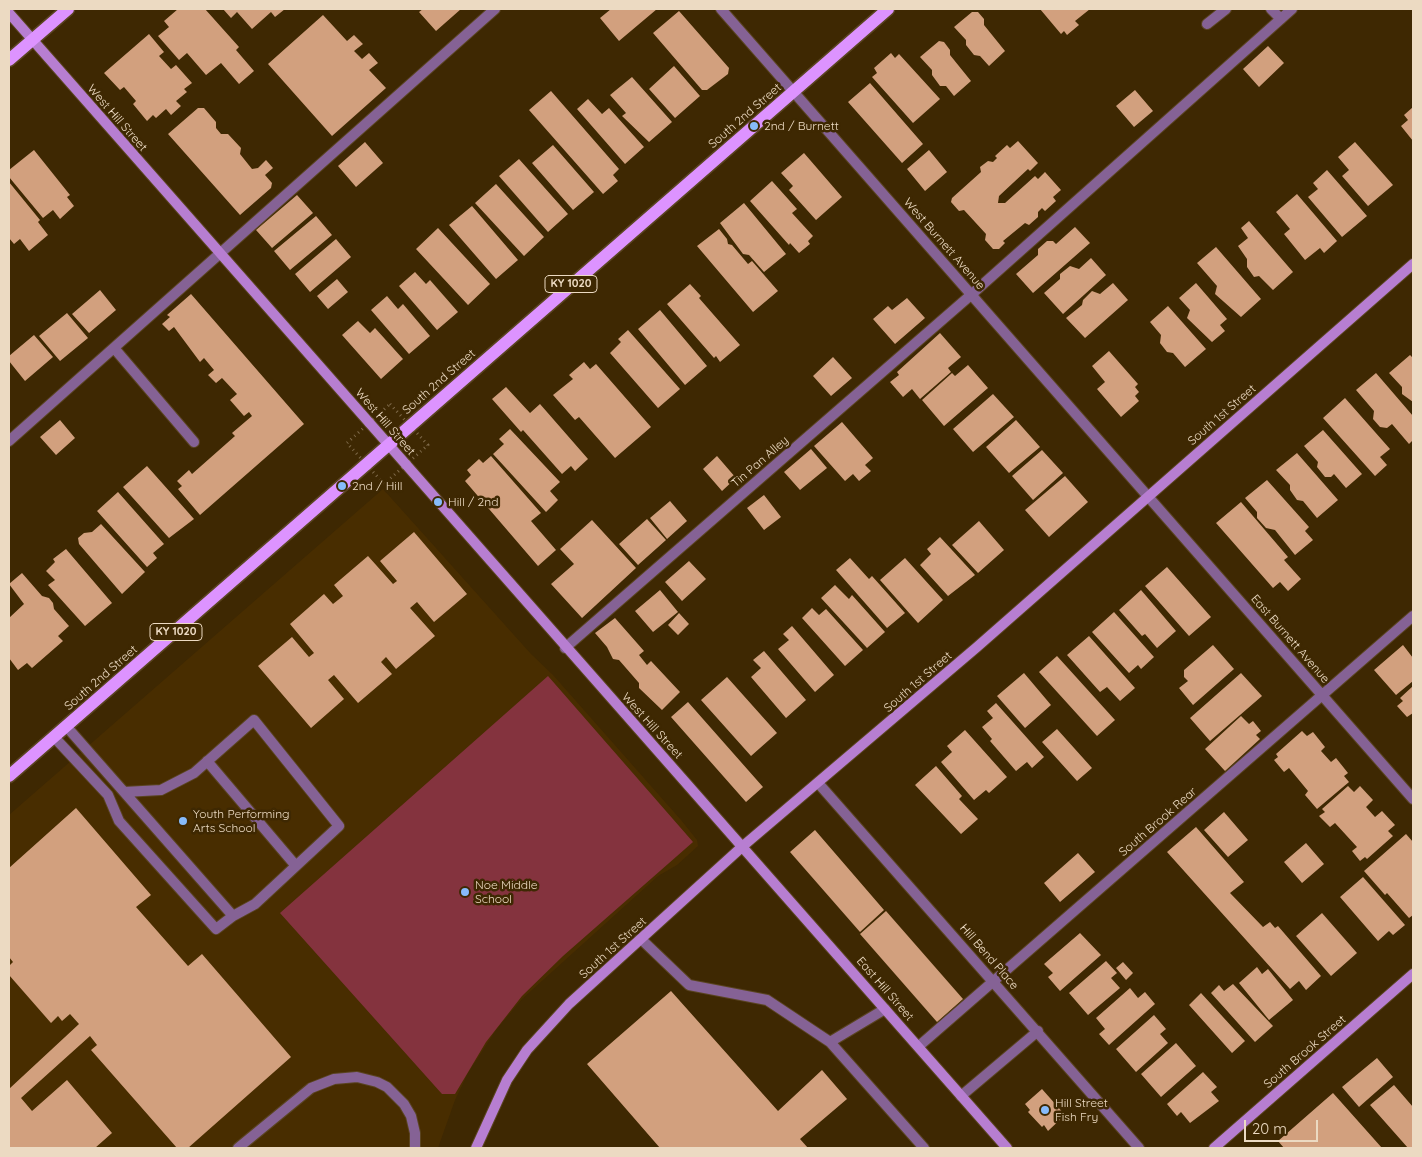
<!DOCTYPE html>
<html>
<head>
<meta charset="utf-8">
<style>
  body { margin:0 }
  #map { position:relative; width:1422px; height:1157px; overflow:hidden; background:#3e2802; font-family:Quicksand,sans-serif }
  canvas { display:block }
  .frame { position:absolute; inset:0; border:10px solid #ecdac2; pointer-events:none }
  .scale { position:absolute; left:1244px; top:1120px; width:74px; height:22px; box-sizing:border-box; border:2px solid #ecdac2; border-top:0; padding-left:6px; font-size:15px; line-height:18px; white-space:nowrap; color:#ecdac2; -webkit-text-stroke:4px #3e2802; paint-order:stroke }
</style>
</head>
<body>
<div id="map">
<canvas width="1422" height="1157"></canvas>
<div class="frame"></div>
<div class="scale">20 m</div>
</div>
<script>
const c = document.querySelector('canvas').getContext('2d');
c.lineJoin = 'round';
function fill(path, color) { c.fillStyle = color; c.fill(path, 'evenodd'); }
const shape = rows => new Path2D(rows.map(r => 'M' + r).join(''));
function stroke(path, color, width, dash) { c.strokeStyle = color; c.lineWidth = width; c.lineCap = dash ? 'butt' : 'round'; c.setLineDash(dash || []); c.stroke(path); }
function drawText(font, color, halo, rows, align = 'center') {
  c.font = font + ' Quicksand,sans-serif'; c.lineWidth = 5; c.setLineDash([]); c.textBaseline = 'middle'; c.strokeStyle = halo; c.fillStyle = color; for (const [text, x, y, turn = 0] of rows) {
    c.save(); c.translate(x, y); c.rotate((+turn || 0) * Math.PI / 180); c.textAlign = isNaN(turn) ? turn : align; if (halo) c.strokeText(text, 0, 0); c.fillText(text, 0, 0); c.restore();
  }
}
const built = shape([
  [383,489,531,654,553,675,681,820,697,840,698,846,677,865,658,876,522,999,496,1030,468,1073,455,1100,438,1148,9,1148,9,815]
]);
const green = shape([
  [548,676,693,842,563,956,522,996,486,1042,455,1094,442,1094,280,913]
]);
const building = shape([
  [178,9,205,9,239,47,236,50,254,71,239,84,221,63,206,75,187,53,179,60,158,36,169,27,164,21],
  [223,9,285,9,275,17,271,12,252,29,237,12,231,18],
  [423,9,461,9,436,31,419,12],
  [611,9,657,9,619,41,600,18],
  [1040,9,1090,9,1075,21,1079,25,1067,35,1064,31,1061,34],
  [679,11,729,68,728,74,707,90,702,90,653,33],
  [972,12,978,12,984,19,984,25,1005,51,989,66,980,56,974,55,966,45,966,40,954,27],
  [323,15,347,41,354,35,363,44,354,51,362,59,369,53,378,63,369,70,386,88,332,136,268,64],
  [149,34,164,52,159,56,171,69,176,65,192,83,184,89,187,92,176,101,181,106,171,115,166,109,156,118,153,115,147,121,133,104,136,101,124,87,120,90,104,73],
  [939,41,944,42,950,50,950,55,971,81,954,96,946,86,940,86,932,75,932,70,920,57],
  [1268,46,1284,63,1259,87,1243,69],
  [891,53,895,58,899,54,940,99,913,123,872,77,877,73,874,68],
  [674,66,700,96,675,118,649,89],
  [632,77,672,122,649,142,622,116,626,113,610,95],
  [870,83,923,144,902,163,848,102],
  [1135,90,1153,111,1134,127,1116,106],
  [551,91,619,169,613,175,618,181,603,194,529,110],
  [588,99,602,114,609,108,644,147,625,164,577,109],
  [1413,107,1413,141,1401,126,1408,120,1404,115],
  [198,108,204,108,216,122,216,128,221,134,228,134,241,148,240,154,252,169,258,168,266,160,273,168,265,175,272,183,271,188,240,215,168,134],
  [1018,141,1038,163,1030,171,1028,169,999,196,998,203,1005,203,1035,176,1038,179,1045,172,1061,190,1053,197,1056,201,1045,211,1042,208,1038,212,1038,217,1029,225,1025,223,1003,241,1005,243,999,249,993,249,985,240,986,234,964,210,959,211,951,202,952,198,981,172,980,167,988,161,993,162,997,158,995,156,1007,145,1010,148],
  [365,142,383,163,356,187,338,166],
  [1355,142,1393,185,1368,206,1342,176,1349,170,1338,157],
  [553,145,594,192,573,210,532,163],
  [34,150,70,195,67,197,74,206,60,219,53,210,43,218,9,177,9,170],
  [929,150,947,172,925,191,907,169],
  [804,153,842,197,816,220,789,190,793,186,781,173],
  [519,159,568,214,548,232,499,176],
  [1327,170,1367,216,1342,237,1308,197,1318,189,1313,183],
  [772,181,797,209,792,213,813,236,808,241,810,244,799,253,790,243,789,245,750,201],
  [9,182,40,220,38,222,48,235,29,251,20,239,14,244,9,238],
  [496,184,544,237,524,256,475,203],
  [1297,194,1337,241,1324,253,1320,248,1305,260,1284,234,1290,229,1276,212],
  [297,195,313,213,272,248,256,230],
  [744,203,786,254,764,272,749,255,743,254,720,223],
  [472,206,518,260,496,279,449,225],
  [316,216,332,235,290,270,274,251],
  [1249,221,1293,272,1273,290,1259,276,1254,277,1247,267,1247,259,1238,246,1248,238,1241,228],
  [1075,227,1090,243,1033,293,1016,274,1038,255,1038,249,1047,241,1053,241,1056,244],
  [438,228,490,284,468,305,416,249],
  [719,229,727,239,728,244,732,245,748,264,752,261,778,291,753,312,697,246],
  [336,239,351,257,310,292,295,274],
  [1216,247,1261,299,1241,317,1215,294,1217,286,1197,263],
  [1091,258,1106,275,1063,314,1044,293,1060,279,1060,274,1070,266,1079,269],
  [415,272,426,284,430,280,458,312,437,330,399,286],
  [337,279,348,292,328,309,317,296],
  [1113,283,1128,300,1085,338,1066,318,1082,305,1083,300,1092,291,1100,294],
  [1196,283,1227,319,1220,325,1225,331,1212,342,1187,318,1190,310,1179,298],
  [690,284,701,296,699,298,740,345,720,362,716,356,714,358,667,304],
  [100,290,116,310,89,333,72,314],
  [191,294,304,424,200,515,178,489,182,486,177,481,189,470,192,474,235,436,232,433,252,416,249,412,244,416,230,400,237,394,222,378,216,383,208,375,214,370,204,358,200,362,174,327,169,331,162,324,170,317,167,315],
  [387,296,398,309,403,304,430,336,409,354,371,310],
  [907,298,925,318,895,344,873,319,888,306,892,310],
  [1168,306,1206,349,1185,367,1173,353,1167,352,1160,343,1161,335,1150,322],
  [660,310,707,366,685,385,638,329],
  [67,313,88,338,60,361,39,336],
  [358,321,370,333,375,328,403,359,381,379,342,335],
  [628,330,680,389,658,408,610,353,621,342,618,339],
  [940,333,961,357,948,368,951,372,920,399,912,389,903,397,890,382,899,375,897,372],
  [34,335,53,357,25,381,9,361,9,356],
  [1109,351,1138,384,1135,387,1139,392,1135,396,1139,401,1121,417,1097,389,1105,382,1092,366],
  [1410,355,1413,358,1413,402,1402,394,1402,387,1389,373],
  [833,357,852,378,831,396,813,376],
  [584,362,590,369,596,364,651,427,615,458,579,417,575,420,553,395,573,379,569,375],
  [968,365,988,388,944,426,922,400,952,373,955,376],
  [1376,373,1413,416,1413,440,1409,444,1392,424,1387,428,1380,427,1373,419,1374,411,1356,390],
  [506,387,530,413,540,404,588,459,575,471,571,466,562,474,523,430,521,432,492,399],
  [993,394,1014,417,973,452,953,429],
  [1345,398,1390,449,1380,457,1387,465,1375,476,1323,418],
  [60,420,75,438,56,455,40,437],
  [1016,420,1040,447,1009,473,986,447],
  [842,422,873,458,865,465,871,471,859,481,853,474,845,481,814,446],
  [510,429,560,482,550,491,558,500,546,512,493,454,504,444,499,439],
  [1323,430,1362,474,1346,488,1334,474,1331,477,1325,477,1317,467,1318,462,1304,446],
  [811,449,827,468,800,490,784,472],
  [1042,450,1063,473,1033,500,1012,476],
  [1297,453,1338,500,1317,518,1303,501,1297,500,1290,490,1290,485,1276,470],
  [491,456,541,513,531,521,556,550,538,566,465,481,471,475,467,470,479,459,483,463],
  [717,456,736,478,722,491,703,469],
  [147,466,194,519,169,538,123,487],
  [1065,476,1088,502,1049,537,1025,510],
  [1267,480,1309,527,1305,531,1313,540,1295,555,1275,530,1266,528,1257,518,1257,512,1245,498],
  [118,492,164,544,153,553,157,558,147,567,97,511],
  [764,495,781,517,764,530,747,508],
  [670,501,687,521,667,539,650,518],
  [1241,502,1288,557,1284,560,1301,579,1288,591,1280,582,1273,588,1216,523],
  [647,519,666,540,638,565,619,544],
  [592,520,636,568,582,618,551,584,574,564,560,549],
  [979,521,1004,550,978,573,952,545],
  [101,524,145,572,122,594,79,544,78,538,84,533,92,532],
  [414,532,467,594,434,622,417,602,410,608,435,636,396,669,386,657,381,662,392,674,358,703,334,675,328,680,344,699,311,728,258,666,292,637,309,657,314,653,290,624,324,594,333,604,343,596,334,585,368,556,393,584,397,581,380,561],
  [940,537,975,575,948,596,920,565,931,554,927,549],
  [66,549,112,603,85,626,48,585,55,580,46,571,55,562,53,559],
  [850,558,869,579,872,576,905,613,887,628,836,570],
  [905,558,943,600,918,623,880,580],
  [689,561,706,579,682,601,665,582],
  [1167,567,1211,617,1189,636,1145,586],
  [22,573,42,596,49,598,53,603,54,609,69,626,58,636,63,641,32,668,27,663,18,670,9,658,9,618,24,604,9,584],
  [835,585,849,599,852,595,885,632,867,648,821,598],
  [660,590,678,612,653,632,635,611],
  [1141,590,1176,631,1157,648,1145,634,1142,636,1119,610],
  [812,608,819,615,826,609,863,650,845,666,802,618],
  [1114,612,1154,657,1141,669,1138,665,1129,673,1092,632],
  [679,613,689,624,678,635,668,625],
  [615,618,644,651,639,655,647,665,651,661,680,692,662,710,639,688,639,683,619,660,613,659,607,647,595,633],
  [792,626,834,675,815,692,778,649,789,640,783,634],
  [1089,636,1135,688,1120,701,1107,687,1100,692,1067,655],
  [1213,645,1234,669,1193,705,1179,688,1188,681,1184,677,1184,670],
  [1403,645,1413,658,1413,681,1396,695,1374,670],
  [764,651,806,700,786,718,751,677,761,668,753,660],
  [1057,656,1115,720,1097,736,1039,672],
  [1024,673,1051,705,1025,728,997,696],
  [1241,673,1262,696,1210,741,1190,718],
  [727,677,777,733,751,756,701,700],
  [1413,686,1413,713,1407,717,1397,706,1403,701,1400,698],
  [688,702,763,787,746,802,671,717],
  [996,703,1044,757,1032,768,1027,762,1016,771,990,741,992,739,982,727,993,718,987,711],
  [1241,716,1249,724,1253,721,1261,731,1256,735,1260,739,1225,771,1205,749],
  [1057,729,1092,768,1077,781,1042,742],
  [965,730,1007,777,989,793,986,790,974,800,941,762,952,752,947,746],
  [1302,731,1307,736,1313,732,1325,747,1321,751,1331,762,1336,758,1348,773,1344,776,1349,782,1317,809,1305,795,1308,791,1289,768,1284,772,1274,760,1278,757,1276,754],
  [936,766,962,796,959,799,978,819,961,834,915,785],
  [1348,786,1354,792,1360,786,1373,800,1366,807,1375,817,1382,811,1395,825,1388,831,1393,836,1367,859,1365,857,1360,861,1352,851,1357,847,1335,823,1330,827,1319,816,1325,812,1322,809],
  [76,808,151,895,136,907,188,966,202,954,291,1057,188,1148,177,1148,91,1050,97,1045,90,1036,21,1098,32,1111,67,1080,112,1133,95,1148,9,1148,9,1089,79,1024,70,1014,62,1021,58,1016,51,1023,9,975,9,966,13,962,9,957,9,868],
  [1224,812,1248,840,1228,857,1204,830],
  [1196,827,1244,882,1230,893,1263,927,1270,922,1275,928,1278,926,1321,976,1306,990,1299,981,1290,989,1167,852],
  [815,830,884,910,860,932,790,852],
  [1406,834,1413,842,1413,915,1409,918,1387,893,1385,895,1364,871],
  [1306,843,1324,864,1302,883,1284,862],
  [1078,853,1095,872,1060,902,1044,883],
  [1363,877,1405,925,1393,935,1389,931,1378,941,1340,897],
  [886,911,963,999,937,1022,860,934],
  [1322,913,1357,953,1331,976,1296,936],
  [1080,933,1101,955,1060,991,1048,977,1053,973,1044,964],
  [1106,961,1117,973,1111,978,1120,988,1088,1015,1069,993],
  [1123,962,1133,973,1126,980,1116,968],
  [1257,967,1262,974,1268,969,1293,1000,1269,1020,1239,983],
  [1233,984,1273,1026,1255,1042,1211,993,1219,985,1224,991],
  [1130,988,1138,998,1145,992,1155,1004,1109,1045,1099,1034,1105,1029,1096,1018],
  [671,991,778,1111,822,1070,847,1099,800,1139,808,1148,660,1148,587,1064],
  [1201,993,1245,1041,1232,1053,1189,1005],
  [1154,1015,1166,1029,1160,1034,1168,1043,1136,1072,1116,1049],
  [1176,1043,1196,1066,1161,1097,1141,1074],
  [1377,1058,1393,1077,1359,1107,1342,1087],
  [1203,1072,1217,1087,1211,1092,1219,1101,1190,1123,1181,1112,1177,1116,1167,1104],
  [1394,1085,1413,1107,1413,1148,1408,1148,1370,1105],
  [1042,1089,1065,1115,1048,1131,1044,1125,1042,1127,1028,1112,1030,1110,1025,1104],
  [1333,1093,1382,1148,1284,1148,1278,1141]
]);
const path = shape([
  [390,404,428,445,384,484,347,443,390,404]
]);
const lane = shape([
  [1271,9,1281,19],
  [1207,24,1226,9],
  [114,348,194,442],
  [9,441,495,9],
  [565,648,972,294,1292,9],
  [66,726,233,916],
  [54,737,108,795,119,821,216,929,233,916,255,904,339,826,254,720,194,773,161,790,124,792],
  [207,761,296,866],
  [642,940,689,985,767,1000,830,1042,885,1009],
  [830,1042,924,1148],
  [961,1096,1038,1031],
  [238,1148,311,1088,334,1079,357,1077,377,1082,387,1087,404,1104,411,1116,415,1133,415,1148]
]);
const street = shape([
  [721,9,1413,799],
  [819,784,1139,1148],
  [919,1046,1413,616]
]);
const secondary = shape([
  [9,13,1007,1148],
  [476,1148,507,1080,527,1050,569,1004,743,846,977,647,1413,264],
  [1214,1148,1413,974]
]);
const primary = shape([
  [9,60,68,9],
  [9,776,888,9]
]);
const markers = [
  [754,126,5,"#87bbfb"],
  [342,486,5,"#87bbfb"],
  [438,502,5,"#87bbfb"],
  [183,821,5,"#87bbfb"],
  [465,892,5,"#87bbfb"],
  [1045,1110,5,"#87bbfb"]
];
const shields = [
  [571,284,52],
  [176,632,52]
];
const shieldNames = [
  ["KY 1020",571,284],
  ["KY 1020",176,632]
];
const streetNames = [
  ["South 2nd Street",745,116,-41],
  ["West Hill Street",117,118,49],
  ["West Burnett Avenue",944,244,49],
  ["South 2nd Street",439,382,-41],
  ["South 1st Street",1222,415,-41],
  ["West Hill Street",385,422,49],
  ["Tin Pan Alley",760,462,-41],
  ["East Burnett Avenue",1290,639,49],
  ["South 2nd Street",101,678,-41],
  ["South 1st Street",918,682,-41],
  ["West Hill Street",652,726,48],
  ["South Brook Rear",1158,822,-41],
  ["South 1st Street",613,948,-42],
  ["Hill Bend Place",989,957,49],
  ["East Hill Street",885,989,49],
  ["South Brook Street",1305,1052,-41]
];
const poiNames = [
  ["2nd / Burnett",764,126],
  ["2nd / Hill",352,486],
  ["Hill / 2nd",448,502],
  ["Youth Performing",193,814],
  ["Arts School",193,828],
  ["Noe Middle",475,885],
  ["School",475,899],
  ["Hill Street",1055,1103],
  ["Fish Fry",1055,1117]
];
fill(built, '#482d00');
fill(green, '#84333e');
fill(building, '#d2a07e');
stroke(lane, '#5a4421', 12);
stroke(street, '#5a4421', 12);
stroke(secondary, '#5a4421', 12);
stroke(primary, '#5a4421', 15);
stroke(path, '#7f6a4a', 3, [1, 4]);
stroke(lane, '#856295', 10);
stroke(street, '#856295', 10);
stroke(secondary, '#b77ed1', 10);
stroke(primary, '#dd93ff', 12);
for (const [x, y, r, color] of markers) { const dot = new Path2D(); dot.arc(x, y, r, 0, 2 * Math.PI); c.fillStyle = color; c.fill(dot); stroke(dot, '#3e2802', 2); }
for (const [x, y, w] of shields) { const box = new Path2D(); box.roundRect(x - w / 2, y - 8.5, w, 17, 4); c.fillStyle = '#3e2802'; c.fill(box); stroke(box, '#ecdac2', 1); }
drawText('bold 11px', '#ecdac2', null, shieldNames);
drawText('12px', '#ecdac2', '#3e2802', streetNames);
drawText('12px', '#ecdac2', '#3e2802', poiNames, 'left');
</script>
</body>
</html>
